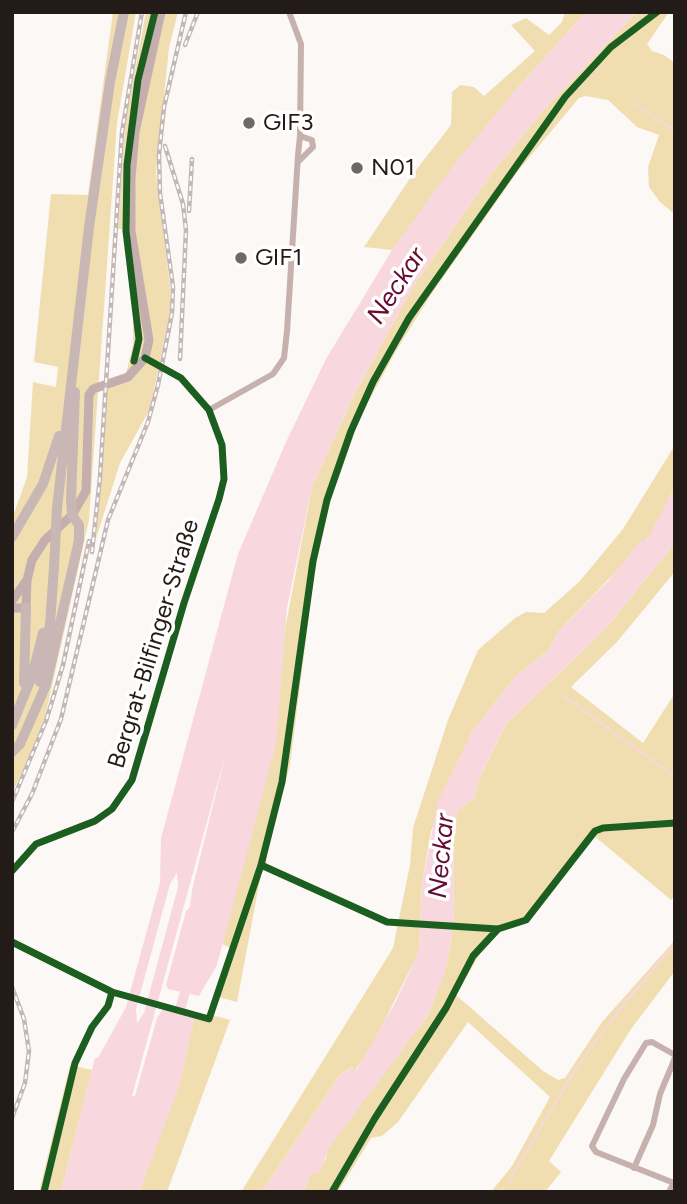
<!DOCTYPE html>
<html>
<head>
<meta charset="utf-8">
<style>
  body { margin:0 }
  #map { position:relative; width:687px; height:1204px; overflow:hidden; background:#fbf8f6; font-family:Figtree,sans-serif }
  canvas { display:block }
  .frame { position:absolute; inset:0; border:14px solid #231b17; pointer-events:none }
</style>
</head>
<body>
<div id="map">
<canvas width="687" height="1204"></canvas>
<div class="frame"></div>
</div>
<script>
const c = document.querySelector('canvas').getContext('2d');
c.lineJoin = 'round';
function fill(path, color) { c.fillStyle = color; c.fill(path, 'evenodd'); }
const shape = rows => new Path2D(rows.map(r => 'M' + r).join(''));
function stroke(path, color, width, dash) { c.strokeStyle = color; c.lineWidth = width; c.lineCap = dash ? 'butt' : 'round'; c.setLineDash(dash || []); c.stroke(path); }
function drawText(font, color, halo, rows, align = 'center') {
  c.font = font + ' Figtree,sans-serif'; c.lineWidth = 7; c.setLineDash([]); c.textBaseline = 'middle'; c.strokeStyle = halo; c.fillStyle = color; for (const [text, x, y, turn = 0] of rows) {
    c.save(); c.translate(x, y); c.rotate((+turn || 0) * Math.PI / 180); c.textAlign = isNaN(turn) ? turn : align; if (halo) c.strokeText(text, 0, 0); c.fillText(text, 0, 0); c.restore();
  }
}
const green = shape([
  [113,12,136,12,117,123,89,520,45,717,34,749,12,793,12,519,27,477,33,382,56,387,58,367,34,362,51,194,88,195],
  [146,12,178,12,169,48,156,173,170,287,170,313,150,409,120,463,96,539,107,384,126,374,133,345,133,313,123,229,118,229,125,124],
  [565,12,586,12,514,92,392,250,364,247,413,174,451,125,452,92,460,85,474,87,484,96,535,51,511,25,526,18,549,35,562,22],
  [637,12,669,12,647,44,652,51,664,55,675,63,675,211,672,212,660,202,649,187,648,167,659,135,637,127,608,100,586,96,579,98,518,171,432,293,396,351,360,417,330,501,314,576,290,765,266,854,267,863,261,874,237,1002,218,997,233,949,222,944,237,883,312,487,352,399,412,288,492,173,545,108],
  [675,445,675,486,651,535,558,632,550,649,516,676,472,732,431,831,422,884,419,952,373,1044,355,1071,352,1067,340,1075,262,1192,241,1192,393,948,410,865,413,828,448,720,478,650,515,618,526,612,544,613,579,582,623,529],
  [675,543,673,574,617,642,571,687,643,743,675,693,675,896,671,900,593,835,526,922,498,932,485,945,456,995,543,1071,558,1080,565,1078,602,1022,675,940,675,971,631,1029,549,1161,561,1172,545,1192,491,1192,512,1166,550,1097,468,1022,398,1122,382,1136,371,1138,338,1192,303,1192,310,1176,326,1159,327,1149,428,1015,446,968,451,941,454,914,453,823,458,810,474,798,479,779,506,724,605,629],
  [212,1015,230,1020,167,1192,139,1192,180,1082,194,1018,210,1023],
  [70,1065,92,1070,61,1192,39,1192]
]);
const water = shape([
  [586,12,637,12,545,108,492,173,412,288,352,399,312,487,287,608,276,744,217,965,199,996,168,989,166,985,186,911,190,907,192,890,226,752,132,1096,135,1096,157,1018,163,1009,194,1018,180,1084,143,1182,139,1192,61,1192,95,1058,98,1058,126,1007,160,883,161,838,238,554,286,442,326,359,392,250,452,167,514,92],
  [177,873,178,887,144,1013,137,1023,136,1009,170,884],
  [675,486,675,543,605,629,506,724,479,779,474,798,458,810,453,823,454,913,451,941,446,969,428,1015,328,1149,320,1174,314,1172,310,1176,303,1192,262,1192,340,1075,353,1067,356,1071,395,1003,419,952,422,884,438,801,472,732,516,676,550,649,558,632,609,580,640,541,647,540]
]);
const stream = shape([
  [635,105,675,131],
  [565,697,675,777],
  [508,1182,573,1073,612,1019,675,943],
  [500,1192,503,1188]
]);
const river = shape([
  [177,1020,188,982]
]);
const street = shape([
  [289,12,301,44,300,136],
  [209,410,273,374,284,358,287,331,298,155,300,136,312,140,313,147,298,162],
  [12,871,36,844,95,821,112,809,132,780,184,603,219,499,224,479,222,445,209,410,181,378,145,358],
  [12,942,112,992,209,1019],
  [634,1168,653,1125,660,1094,675,1058],
  [674,1183,596,1152,592,1146,624,1079,646,1043,652,1042,675,1055],
  [669,1192,675,1181]
]);
const secondary = shape([
  [12,601,26,581],
  [12,608,26,608,27,580,32,560,45,540,72,515,86,491,89,395,93,389,128,377,145,358,149,340,131,231,131,178,135,132,161,12]
]);
const highway = shape([
  [57,508,89,227,110,82,124,12],
  [12,537,43,484,59,436],
  [40,682,50,624,54,567],
  [24,683,26,608],
  [12,725,32,676,43,633],
  [12,752,20,744,46,685,79,540,79,525,72,515,71,499,75,392]
]);
const rail = shape([
  [185,45,198,12],
  [165,146,183,204,186,230,180,359],
  [189,211,192,159],
  [92,552,100,477,122,132,142,12],
  [12,802,46,721,63,665,89,541],
  [12,832,32,794,61,719,108,520,148,422,158,385,172,313,173,287,160,193,159,154,164,107,186,12],
  [12,987,24,1019,29,1051,25,1083,12,1118]
]);
const highwayBridge = shape([
  [54,567,57,508]
]);
const cycleway = shape([
  [134,361,139,339,126,231,127,165,138,80,155,12],
  [261,865,387,922,498,929,526,920,595,831,603,828,675,823],
  [12,871,36,844,95,821,112,809,132,780,184,603,219,499,224,479,222,445,209,410,181,378,145,358],
  [12,942,112,992,209,1019,261,865,282,782,313,561,327,500,351,431,373,382,409,318,565,97,611,47,657,12],
  [44,1192,75,1063,92,1027,108,1006,112,992],
  [332,1192,375,1118,446,1008,473,956,498,929]
]);
const markers = [
  [249,123,7,"#6f6865"],
  [357,168,7,"#6f6865"],
  [241,258,7,"#6f6865"]
];
const poiNames = [
  ["GIF3",263,123],
  ["N01",371,168],
  ["GIF1",255,258]
];
const streetNames = [
  ["Bergrat-Bilfinger-Straße",154,644,-73]
];
const waterNames = [
  ["Neckar",397,286,-57],
  ["Neckar",442,856,-85]
];
fill(green, '#f1deb0');
fill(water, '#f8d8de');
stroke(stream, '#f8d8de', 2);
stroke(river, '#f8d8de', 10);
stroke(street, '#c6b1af', 6);
stroke(secondary, '#c4afae', 9);
stroke(highway, '#c9b7b5', 10);
stroke(rail, '#c3b8b6', 4.5);
stroke(rail, '#fff', 2, [5]);
stroke(highwayBridge, '#c9b7b5', 10);
stroke(cycleway, '#1b5e20', 7);
for (const [x, y, r, color] of markers) { const dot = new Path2D(); dot.arc(x, y, r, 0, 2 * Math.PI); c.fillStyle = color; c.fill(dot); stroke(dot, '#fff', 2.5); }
drawText('24px', '#231b17', '#fff', poiNames, 'left');
drawText('24px', '#231b17', '#fff', streetNames);
drawText('italic 26px', '#660c31', '#fff', waterNames);
</script>
</body>
</html>
